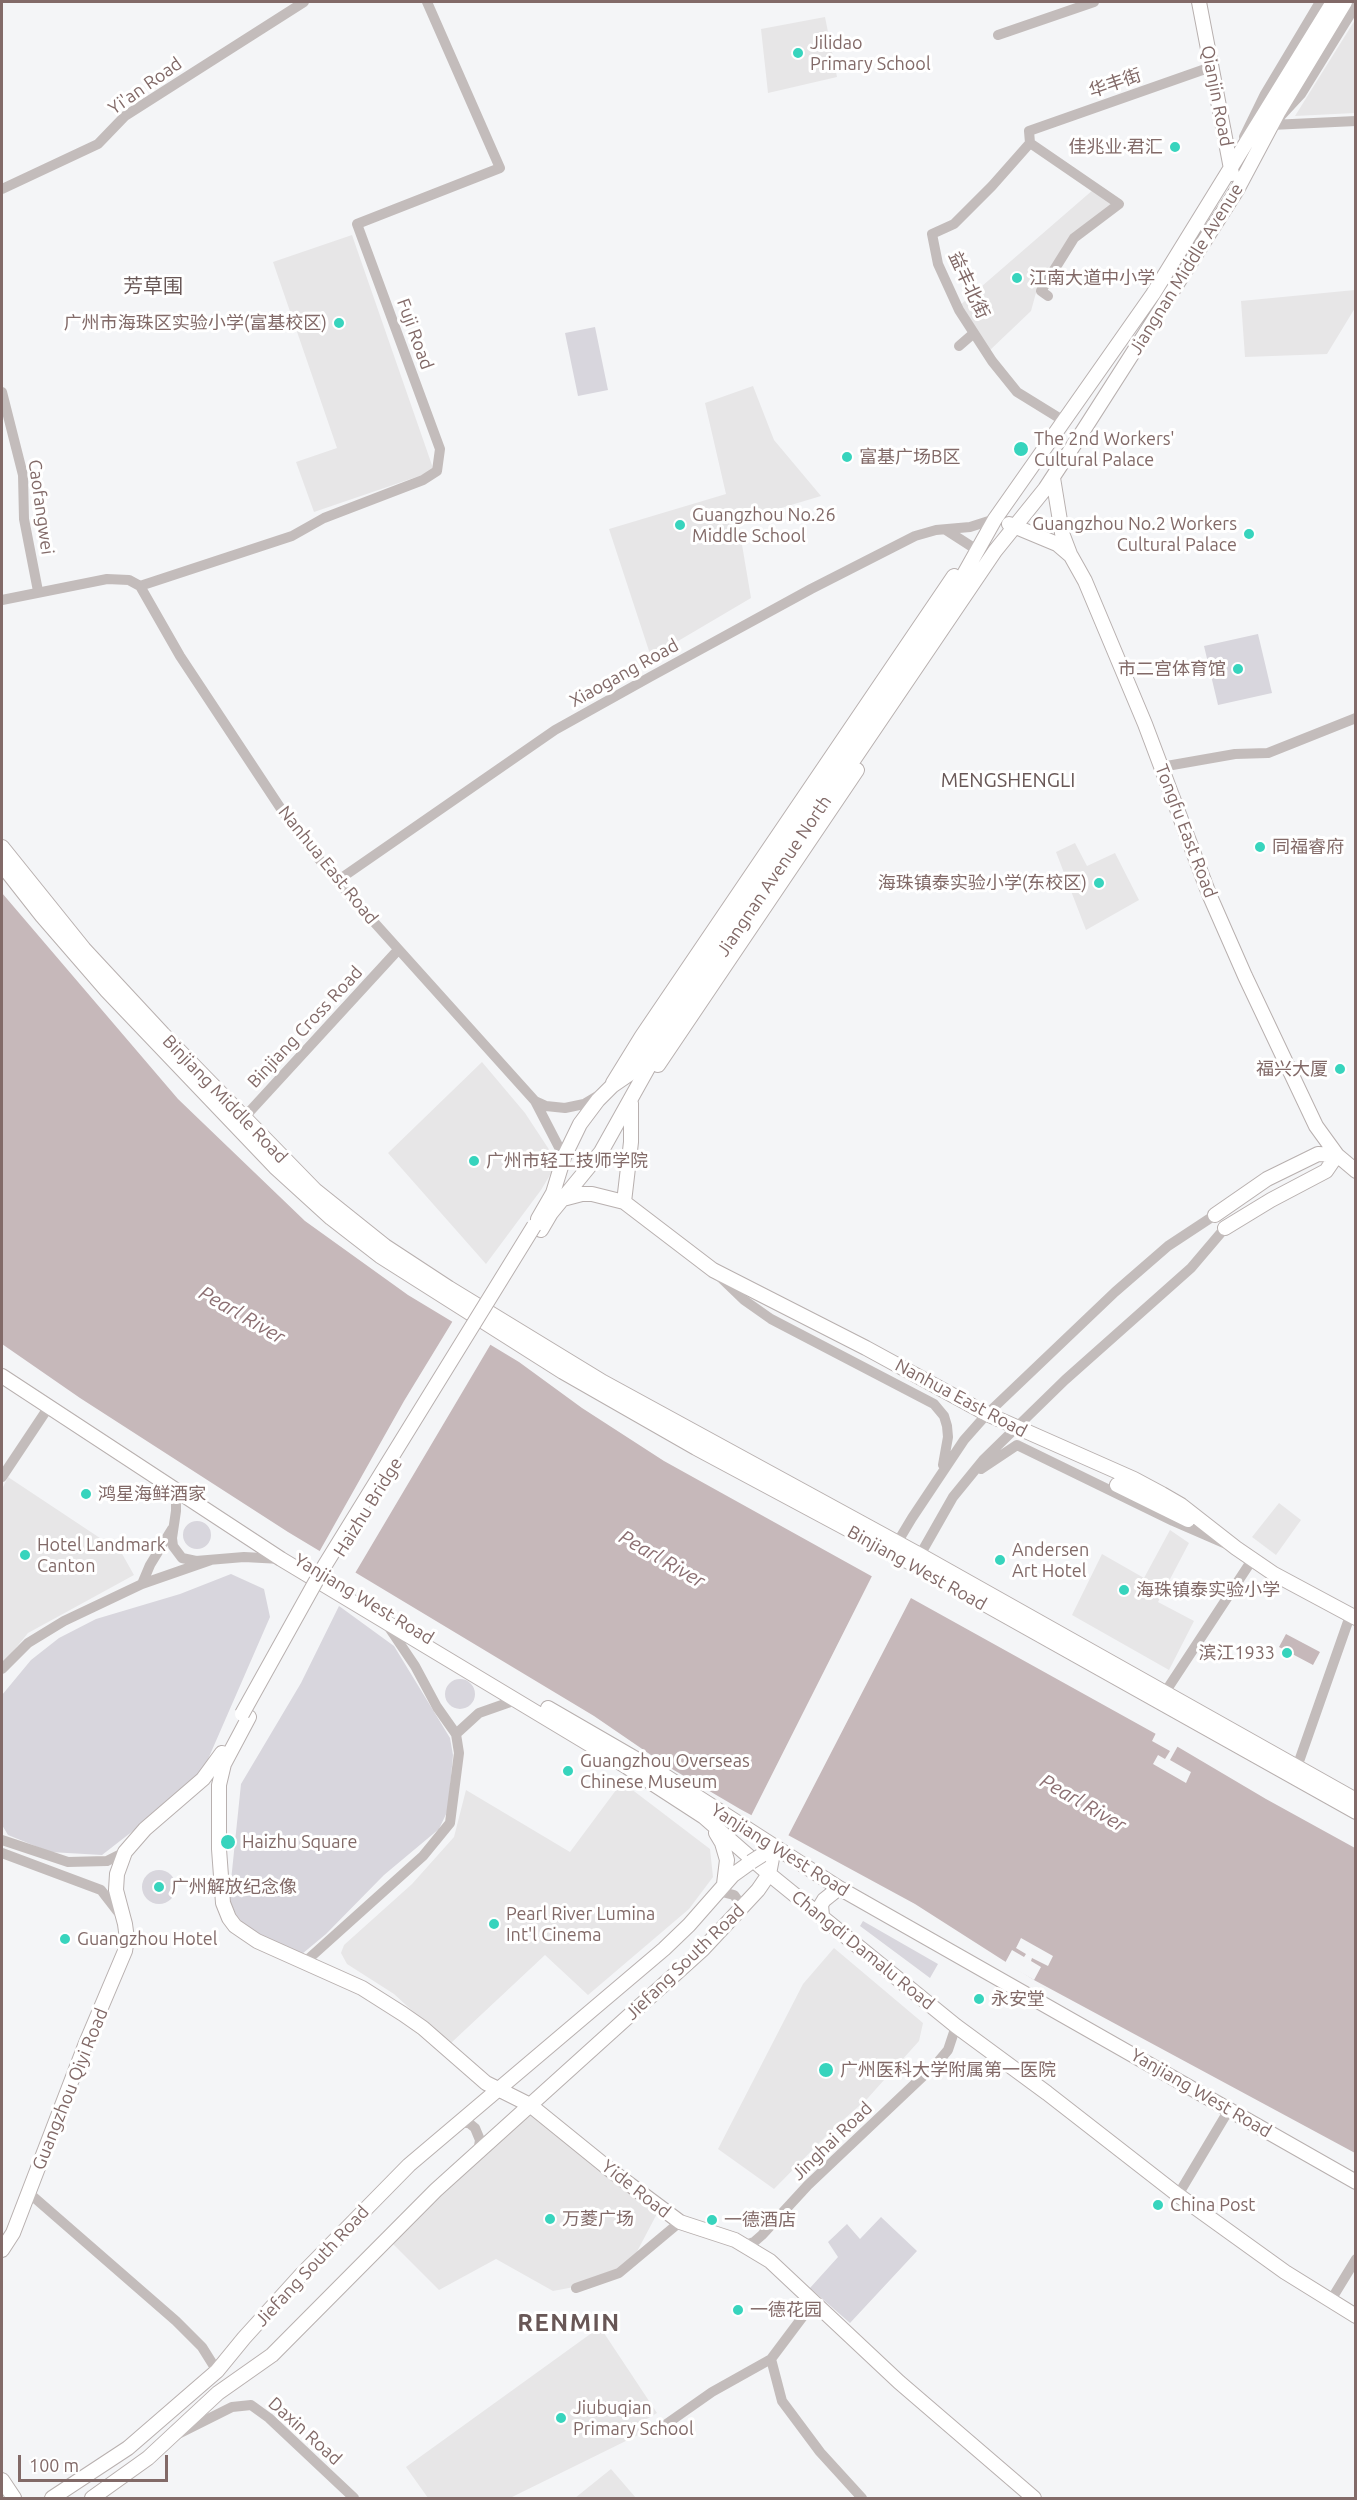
<!DOCTYPE html>
<html>
<head>
<meta charset="utf-8">
<style>
  body { margin:0 }
  #map { position:relative; width:1357px; height:2500px; overflow:hidden; background:#f4f5f7; font-family:Ubuntu,sans-serif }
  canvas { display:block }
  .frame { position:absolute; inset:0; border:3px solid #826a68; pointer-events:none }
  .scale { position:absolute; left:18px; top:2455px; width:150px; height:27px; box-sizing:border-box; border:3px solid #826a68; border-top:0; padding-left:8px; font-size:18px; line-height:21px; white-space:nowrap; color:#826a68; -webkit-text-stroke:4px #fff; paint-order:stroke }
</style>
</head>
<body>
<div id="map">
<canvas width="1357" height="2500"></canvas>
<div class="frame"></div>
<div class="scale">100 m</div>
</div>
<script>
const c = document.querySelector('canvas').getContext('2d');
c.lineJoin = 'round';
function fill(path, color) { c.fillStyle = color; c.fill(path, 'evenodd'); }
const shape = rows => new Path2D(rows.map(r => 'M' + r).join(''));
function stroke(path, color, width, dash) { c.strokeStyle = color; c.lineWidth = width; c.lineCap = dash ? 'butt' : 'round'; c.setLineDash(dash || []); c.stroke(path); }
function drawText(font, color, halo, rows, align = 'center') {
  c.font = font + ' Ubuntu,"Noto Sans SC",sans-serif'; c.lineWidth = 6; c.setLineDash([]); c.textBaseline = 'middle'; c.strokeStyle = halo; c.fillStyle = color; for (const [text, x, y, turn = 0] of rows) {
    c.save(); c.translate(x, y); c.rotate((+turn || 0) * Math.PI / 180); c.textAlign = isNaN(turn) ? turn : align; if (halo) c.strokeText(text, 0, 0); c.fillText(text, 0, 0); c.restore();
  }
}
const built = shape([
  [825,17,837,77,768,93,761,29],
  [1355,20,1355,113,1295,116],
  [1094,189,1117,204,1073,237,1037,289,1031,311,988,352,959,306],
  [352,235,434,471,314,512,296,462,337,448,273,262],
  [1355,290,1355,308,1327,354,1245,357,1241,301],
  [753,386,774,440,821,496,738,521,751,598,651,657,609,529,726,494,705,403],
  [1075,843,1087,866,1115,853,1139,900,1086,930,1056,852],
  [482,1062,525,1113,550,1151,553,1170,541,1190,486,1264,388,1153],
  [8,1477,121,1552,134,1575,28,1633,2,1665,2,1489],
  [1279,1503,1301,1520,1276,1555,1252,1537],
  [1170,1530,1189,1543,1158,1602,1194,1621,1169,1670,1072,1615,1102,1554,1144,1578],
  [622,1782,710,1849,713,1877,689,1909,588,1995,545,1955,451,2043,432,2029,394,1994,347,1964,341,1953,344,1945,412,1884,454,1837,466,1790,570,1852],
  [834,1948,923,2023,919,2041,867,2099,835,2127,774,2189,718,2149,803,1984],
  [530,2105,660,2208,631,2263,590,2284,553,2291,496,2259,439,2290,387,2238],
  [600,2327,657,2413,640,2423,638,2435,510,2498,428,2498,406,2467],
  [611,2469,636,2498,575,2498]
]);
const green = shape([
  [595,327,608,390,578,396,565,333],
  [1258,634,1272,693,1218,705,1204,646],
  '183 1535a14 14 0 1 1 28 0a14 14 0 1 1-28 0Z',
  [231,1574,264,1589,270,1617,202,1773,165,1806,102,1855,50,1852,8,1835,2,1825,2,1695,31,1660,59,1638,96,1619,180,1594],
  [339,1606,394,1646,450,1738,453,1755,448,1810,439,1829,384,1875,326,1934,302,1954,267,1941,249,1930,237,1916,229,1900,241,1784,301,1683],
  '445 1694a15 15 0 1 1 30 0a15 15 0 1 1-30 0Z',
  '142 1887a17 17 0 1 1 34 0a17 17 0 1 1-34 0Z',
  [863,1921,938,1964,930,1978,860,1926],
  [881,2217,917,2251,850,2323,810,2288,838,2257,828,2242,847,2224,860,2239]
]);
const water = shape([
  [2,893,178,1099,305,1221,408,1295,519,1362,582,1408,664,1461,1156,1734,1266,1799,1355,1848,1355,2153,1034,1980,915,1904,740,1809,667,1766,594,1716,288,1532,80,1398,2,1344],
  [1286,1634,1320,1652,1313,1665,1279,1647]
]);
const pier = shape([
  [454,1319,492,1342,354,1575,318,1554,404,1401],
  [873,1574,912,1596,787,1838,750,1818],
  [1157,1731,1179,1744,1170,1760,1191,1772,1186,1783,1153,1764,1158,1755,1165,1759,1170,1751,1152,1741],
  [1021,1938,1053,1956,1048,1966,1032,1958,1031,1961,1041,1967,1034,1980,1005,1963,1012,1950,1024,1957,1026,1954,1016,1948]
]);
const minor = shape([
  [998,35,1094,2],
  [1276,121,1301,94,1356,5],
  [1271,125,1356,121],
  [1244,137,1265,94,1320,2],
  [1030,143,1119,204,1074,238,1041,291,1048,296],
  [2,189,98,144,125,116,304,2],
  [959,346,974,333],
  [2,392,23,475,24,519,38,591],
  [1064,421,1017,392,992,361,959,310,938,264,932,234,954,224,992,186,1030,143,1029,131,1211,67],
  [946,530,977,550],
  [140,586,292,536,324,518,423,480,437,471,440,449,357,224,500,168,427,2],
  [2,600,107,579,129,580,140,586,180,656,293,827,337,881,535,1101,564,1157],
  [1161,767,1235,754,1268,753,1356,718],
  [337,881,555,730,650,677,811,589,915,536,936,530,970,527,995,519],
  [535,1101,546,1106,565,1108,584,1104,599,1095],
  [240,1122,398,950],
  [717,1274,744,1300,771,1319,934,1404,944,1416,947,1426,948,1437,943,1465],
  [981,1469,1017,1445,1173,1521,1226,1544],
  [2,1477,48,1408],
  [172,1488,176,1500,176,1511,172,1538,173,1546,182,1558,196,1561,244,1557,281,1559],
  [899,1550,897,1543,912,1518,964,1440,987,1414,1115,1292,1168,1246,1215,1215],
  [914,1556,920,1555,953,1497,984,1459,1065,1380,1191,1268,1225,1228],
  [142,1584,150,1565,172,1529],
  [2,1669,28,1643,64,1621,142,1584,211,1560],
  [1162,1697,1252,1560],
  [456,1734,479,1713,516,1700],
  [1297,1767,1350,1616],
  [2,1840,68,1862,107,1861,125,1852],
  [2,1853,101,1890,118,1912],
  [718,1891,734,1895,739,1902,739,1911],
  [305,1962,423,1856,450,1823,459,1753,456,1734,437,1707,415,1666,386,1623],
  [458,2123,469,2123,475,2128,480,2140,478,2152],
  [29,2193,176,2321,202,2347,217,2371],
  [1178,2195,1230,2108],
  [746,2245,754,2242,762,2235,808,2185,938,2062,948,2050,956,2026],
  [576,2288,619,2273,680,2222],
  [1331,2300,1356,2259],
  [771,2359,782,2401,820,2452,862,2498],
  [655,2432,712,2392,771,2359,813,2303],
  [180,2433,232,2407,251,2405,269,2418,354,2498]
]);
const major = shape([
  [1199,2,1232,174],
  [1053,478,1062,533,1070,554],
  [1009,524,1057,544,1071,556,1085,581,1145,724,1209,894,1245,976,1316,1126,1337,1155,1356,1171],
  [2,847,84,949,163,1034,315,1190,385,1246,449,1288,603,1382,920,1555,1356,1800],
  [2,865,42,916,107,991,275,1167,331,1218,380,1256,563,1372,696,1448,922,1569,1356,1812],
  [658,1065,857,770],
  [613,1083,642,1036,954,576],
  [563,1199,582,1194,592,1194,624,1202,713,1270,866,1348,987,1414,1134,1479,1162,1494,1181,1505,1236,1548,1274,1574,1356,1618],
  [624,1202,631,1142,631,1103],
  [1215,1215,1267,1179,1318,1154,1337,1155],
  [538,1219,553,1193,564,1157,580,1124,598,1100,612,1086,628,1075,640,1061,675,1004,929,630,958,585,995,519,1153,294,1333,2],
  [1225,1228,1271,1200,1326,1171,1337,1155],
  [541,1230,551,1213,601,1152,663,1041,995,551,1045,489,1083,431,1237,190,1279,111,1345,2],
  [2,1376,281,1559,627,1767,704,1817,769,1874,956,2026,1047,2093,1178,2195,1285,2272,1356,2316],
  [1117,1485,1188,1520],
  [548,1708,662,1774,839,1888,1356,2182],
  [249,1717,224,1764,219,1785,219,1849,223,1903,229,1918,235,1926,257,1941,362,1988,403,2014,423,2028,486,2083,530,2105,609,2169,680,2222,735,2240,770,2261,899,2382,1034,2498],
  [716,1833,722,1843,727,1860,724,1884],
  [822,1916,821,1905,824,1900,839,1888],
  [2,2250,13,2233,86,2043,125,1951,127,1939,125,1924,116,1890,117,1874,125,1852,145,1829,203,1779,222,1753],
  [2,2480,14,2498],
  [52,2498,128,2448,217,2371,244,2338,301,2275,409,2165,664,1949,689,1925,733,1875,751,1862],
  [92,2498,148,2458,218,2393,272,2355,436,2190,703,1949,758,1890,769,1874,774,1848]
]);
const majorBridge = shape([
  [242,1714,325,1565,534,1226],
  [751,1862,762,1855]
]);
const markers = [
  [798,53,6,"#37d4bd"],
  [1175,147,6,"#37d4bd"],
  [1017,278,6,"#37d4bd"],
  [339,323,6,"#37d4bd"],
  [1021,449,8,"#37d4bd"],
  [847,457,6,"#37d4bd"],
  [680,525,6,"#37d4bd"],
  [1249,534,6,"#37d4bd"],
  [1238,669,6,"#37d4bd"],
  [1260,847,6,"#37d4bd"],
  [1099,883,6,"#37d4bd"],
  [1340,1069,6,"#37d4bd"],
  [474,1161,6,"#37d4bd"],
  [86,1494,6,"#37d4bd"],
  [25,1555,6,"#37d4bd"],
  [1000,1560,6,"#37d4bd"],
  [1124,1590,6,"#37d4bd"],
  [1287,1653,6,"#37d4bd"],
  [568,1771,6,"#37d4bd"],
  [228,1842,8,"#37d4bd"],
  [159,1887,6,"#37d4bd"],
  [494,1924,6,"#37d4bd"],
  [65,1939,6,"#37d4bd"],
  [979,1999,6,"#37d4bd"],
  [826,2070,8,"#37d4bd"],
  [1158,2205,6,"#37d4bd"],
  [550,2219,6,"#37d4bd"],
  [712,2220,6,"#37d4bd"],
  [738,2310,6,"#37d4bd"],
  [561,2418,6,"#37d4bd"]
];
const poiNames = [
  ["Jilidao",810,43],
  ["Primary School",810,64],
  ["佳兆业·君汇",1163,147,"right"],
  ["江南大道中小学",1029,278],
  ["广州市海珠区实验小学(富基校区)",327,323,"right"],
  ["The 2nd Workers'",1034,439],
  ["Cultural Palace",1034,460],
  ["富基广场B区",859,457],
  ["Guangzhou No.26",692,515],
  ["Middle School",692,536],
  ["Guangzhou No.2 Workers",1237,524,"right"],
  ["Cultural Palace",1237,545,"right"],
  ["市二宫体育馆",1226,669,"right"],
  ["同福睿府",1272,847],
  ["海珠镇泰实验小学(东校区)",1087,883,"right"],
  ["福兴大厦",1328,1069,"right"],
  ["广州市轻工技师学院",486,1161],
  ["鸿星海鲜酒家",98,1494],
  ["Hotel Landmark",37,1545],
  ["Canton",37,1566],
  ["Andersen",1012,1550],
  ["Art Hotel",1012,1571],
  ["海珠镇泰实验小学",1136,1590],
  ["滨江1933",1275,1653,"right"],
  ["Guangzhou Overseas",580,1761],
  ["Chinese Museum",580,1782],
  ["Haizhu Square",242,1842],
  ["广州解放纪念像",171,1887],
  ["Pearl River Lumina",506,1914],
  ["Int'l Cinema",506,1935],
  ["Guangzhou Hotel",77,1939],
  ["永安堂",991,1999],
  ["广州医科大学附属第一医院",840,2070],
  ["China Post",1170,2205],
  ["万菱广场",562,2219],
  ["一德酒店",724,2220],
  ["一德花园",750,2310],
  ["Jiubuqian",573,2408],
  ["Primary School",573,2429]
];
const streetNames = [
  ["华丰街",1115,83,-19],
  ["Yi'an Road",145,86,-35],
  ["Qianjin Road",1217,96,79],
  ["Jiangnan Middle Avenue",1186,269,-58],
  ["益丰北街",969,285,65],
  ["Fuji Road",415,334,70],
  ["Caofangwei",41,507,82],
  ["Xiaogang Road",624,673,-29],
  ["Tongfu East Road",1186,831,69],
  ["Nanhua East Road",328,865,51],
  ["Jiangnan Avenue North",774,876,-56],
  ["Binjiang Cross Road",305,1027,-47],
  ["Binjiang Middle Road",225,1099,46],
  ["Nanhua East Road",961,1398,28],
  ["Haizhu Bridge",368,1507,-58],
  ["Binjiang West Road",917,1568,29],
  ["Yanjiang West Road",364,1599,31],
  ["Yanjiang West Road",780,1850,32],
  ["Changdi Damalu Road",863,1950,39],
  ["Jiefang South Road",685,1962,-44],
  ["Guangzhou Qiyi Road",70,2089,-68],
  ["Yanjiang West Road",1201,2093,30],
  ["Jinghai Road",832,2141,-44],
  ["Yide Road",636,2189,38],
  ["Jiefang South Road",312,2266,-47],
  ["Daxin Road",305,2431,42]
];
const neighbourhoodNames = [
  ["芳草围",153,286],
  ["MENGSHENGLI",1008,780]
];
const waterNames = [
  ["Pearl River",242,1315,30],
  ["Pearl River",662,1559,30],
  ["Pearl River",1083,1803,30]
];
const districtNames = [
  ["RENMIN",569,2323]
];
fill(built, '#e7e6e7');
fill(green, '#d8d6dd');
fill(water, '#c6b8ba');
fill(pier, '#f4f5f7');
stroke(major, '#b8b0af', 16);
stroke(minor, '#c3bcbb', 10);
stroke(major, '#fff', 14);
stroke(majorBridge, '#b8b0af', 16, []);
stroke(majorBridge, '#fff', 14);
for (const [x, y, r, color] of markers) { const dot = new Path2D(); dot.arc(x, y, r, 0, 2 * Math.PI); c.fillStyle = color; c.fill(dot); stroke(dot, '#fff', 2); }
drawText('18px', '#826a68', '#fff', poiNames, 'left');
drawText('18px', '#826a68', '#fff', streetNames);
drawText('20px', '#685756', '#fff', neighbourhoodNames);
drawText('italic 20px', '#8c6f72', '#fff', waterNames);
c.letterSpacing = '1.5px';
drawText('bold 24px', '#685756', '#fff', districtNames);
c.letterSpacing = '0px';
</script>
</body>
</html>
